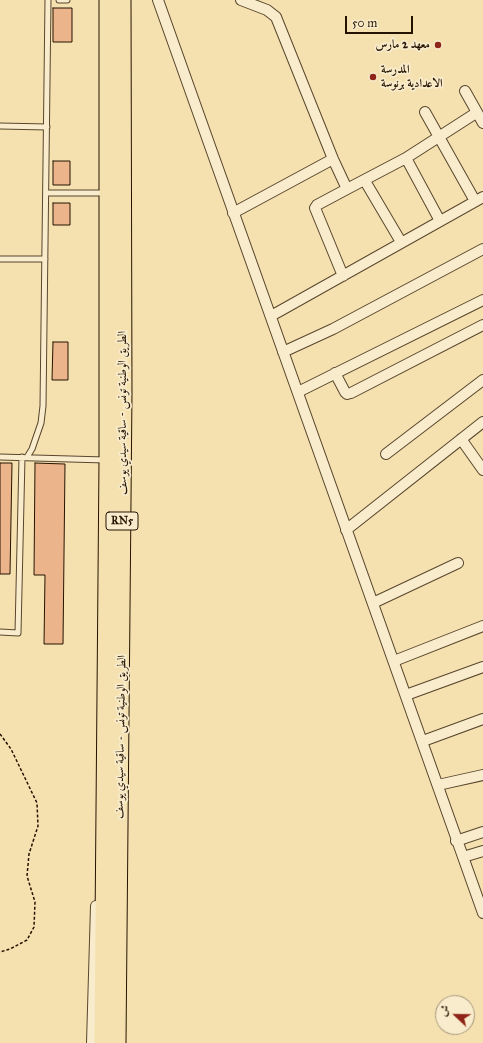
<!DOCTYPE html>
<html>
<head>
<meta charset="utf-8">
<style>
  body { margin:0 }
  #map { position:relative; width:483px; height:1043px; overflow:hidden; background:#f5e1b0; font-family:"IM FELL Great Primer",Amiri,serif }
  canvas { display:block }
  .north { position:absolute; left:435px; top:995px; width:40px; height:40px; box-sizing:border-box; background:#f8eccc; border:1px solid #a4957a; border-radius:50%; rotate:292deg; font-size:11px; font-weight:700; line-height:16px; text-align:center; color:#251300 }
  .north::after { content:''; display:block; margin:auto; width:14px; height:18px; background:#8f2418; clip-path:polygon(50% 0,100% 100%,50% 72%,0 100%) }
  .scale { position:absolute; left:345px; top:16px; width:68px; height:18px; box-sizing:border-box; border:2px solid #251300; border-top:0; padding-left:5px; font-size:12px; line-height:14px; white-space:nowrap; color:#251300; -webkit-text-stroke:3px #f8eccc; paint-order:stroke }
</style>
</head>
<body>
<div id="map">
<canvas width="483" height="1043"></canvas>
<div class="north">ش</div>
<div class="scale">50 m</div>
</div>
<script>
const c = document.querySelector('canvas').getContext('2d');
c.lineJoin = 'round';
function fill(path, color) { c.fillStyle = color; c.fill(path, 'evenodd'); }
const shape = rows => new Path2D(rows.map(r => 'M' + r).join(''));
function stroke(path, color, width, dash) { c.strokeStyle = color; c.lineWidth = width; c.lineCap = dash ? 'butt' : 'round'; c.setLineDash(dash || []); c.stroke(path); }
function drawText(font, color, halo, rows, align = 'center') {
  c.font = font + ' "IM FELL Great Primer",Amiri,serif'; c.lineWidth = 3.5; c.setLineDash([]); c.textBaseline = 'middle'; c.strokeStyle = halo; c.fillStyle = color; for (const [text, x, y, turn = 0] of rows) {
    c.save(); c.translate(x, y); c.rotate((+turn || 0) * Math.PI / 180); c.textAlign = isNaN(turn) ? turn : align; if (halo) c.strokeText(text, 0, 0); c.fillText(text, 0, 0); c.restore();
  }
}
const building = shape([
  [53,8,72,8,72,42,53,42,53,8],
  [53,161,70,161,70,185,53,185,53,161],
  [53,203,70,203,70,225,53,225,53,203],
  [53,342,68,342,68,380,52,380,53,342],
  [0,463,12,463,10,574,0,574,0,463],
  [35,463,65,464,63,644,44,644,45,575,34,575,35,463]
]);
const path = shape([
  [0,734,11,749,37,803,38,826,29,854,27,876,35,902,34,927,27,940,10,949,0,952]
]);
const lane = shape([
  [59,0,67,0],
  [0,126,47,127],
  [46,193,105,193],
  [0,259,45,259],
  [0,457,105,460],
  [27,457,32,449,41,423,43,406,48,0],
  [0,632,18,633,22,457]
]);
const street = shape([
  [158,0,483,913],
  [241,0,267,10,276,17,333,159,347,189,406,158,476,113],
  [465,91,483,123],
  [425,112,475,201],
  [406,158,440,221],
  [365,181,401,242],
  [233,213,333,159],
  [343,276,315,208,317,205,347,189],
  [271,316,483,197],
  [283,352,333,329,483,249],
  [335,373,345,392,347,394,351,393,483,325],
  [298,392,483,300],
  [461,439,483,470],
  [386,454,483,380],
  [346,530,483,422],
  [373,603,458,563],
  [394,661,483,626],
  [406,695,483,667],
  [423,741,483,719],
  [438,785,483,775],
  [456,841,483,832],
  [463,857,483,851],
  [92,1043,96,906]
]);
const primary = shape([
  [103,1043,108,460,108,0],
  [117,1043,123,392,122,0]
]);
const markers = [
  [438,45,4,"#8f2418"],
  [373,77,4,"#8f2418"]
];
const shields = [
  [122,521,32]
];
const shieldNames = [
  ["RN5",122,521]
];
const poiNames = [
  ["معهد 2 مارس",430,45],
  ["المدرسة",381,70,"left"],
  ["الاعدادية برنوسة",381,84,"left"]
];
const streetNames = [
  ["الطريق الوطنية تونس - ساقية سيدي يوسف",123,413,-90],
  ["الطريق الوطنية تونس - ساقية سيدي يوسف",121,737,-89]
];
fill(building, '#ebb48b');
stroke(building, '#251300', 1);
stroke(lane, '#59462c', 7);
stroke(street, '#59462c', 12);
stroke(primary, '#251300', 19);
stroke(path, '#251300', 1.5, [3, 2]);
stroke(lane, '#f8eccc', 5);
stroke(street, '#f8eccc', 10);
stroke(primary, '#f5e1b0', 17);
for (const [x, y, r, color] of markers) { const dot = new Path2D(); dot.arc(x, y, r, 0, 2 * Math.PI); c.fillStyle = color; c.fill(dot); stroke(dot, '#f8eccc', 1.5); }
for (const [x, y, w] of shields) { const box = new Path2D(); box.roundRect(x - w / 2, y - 9, w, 18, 3); c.fillStyle = '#f8eccc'; c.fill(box); stroke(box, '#251300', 1); }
drawText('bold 11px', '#251300', null, shieldNames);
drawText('bold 12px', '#251300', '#f8eccc', poiNames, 'right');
drawText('12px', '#251300', '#f8eccc', streetNames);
</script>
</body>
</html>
